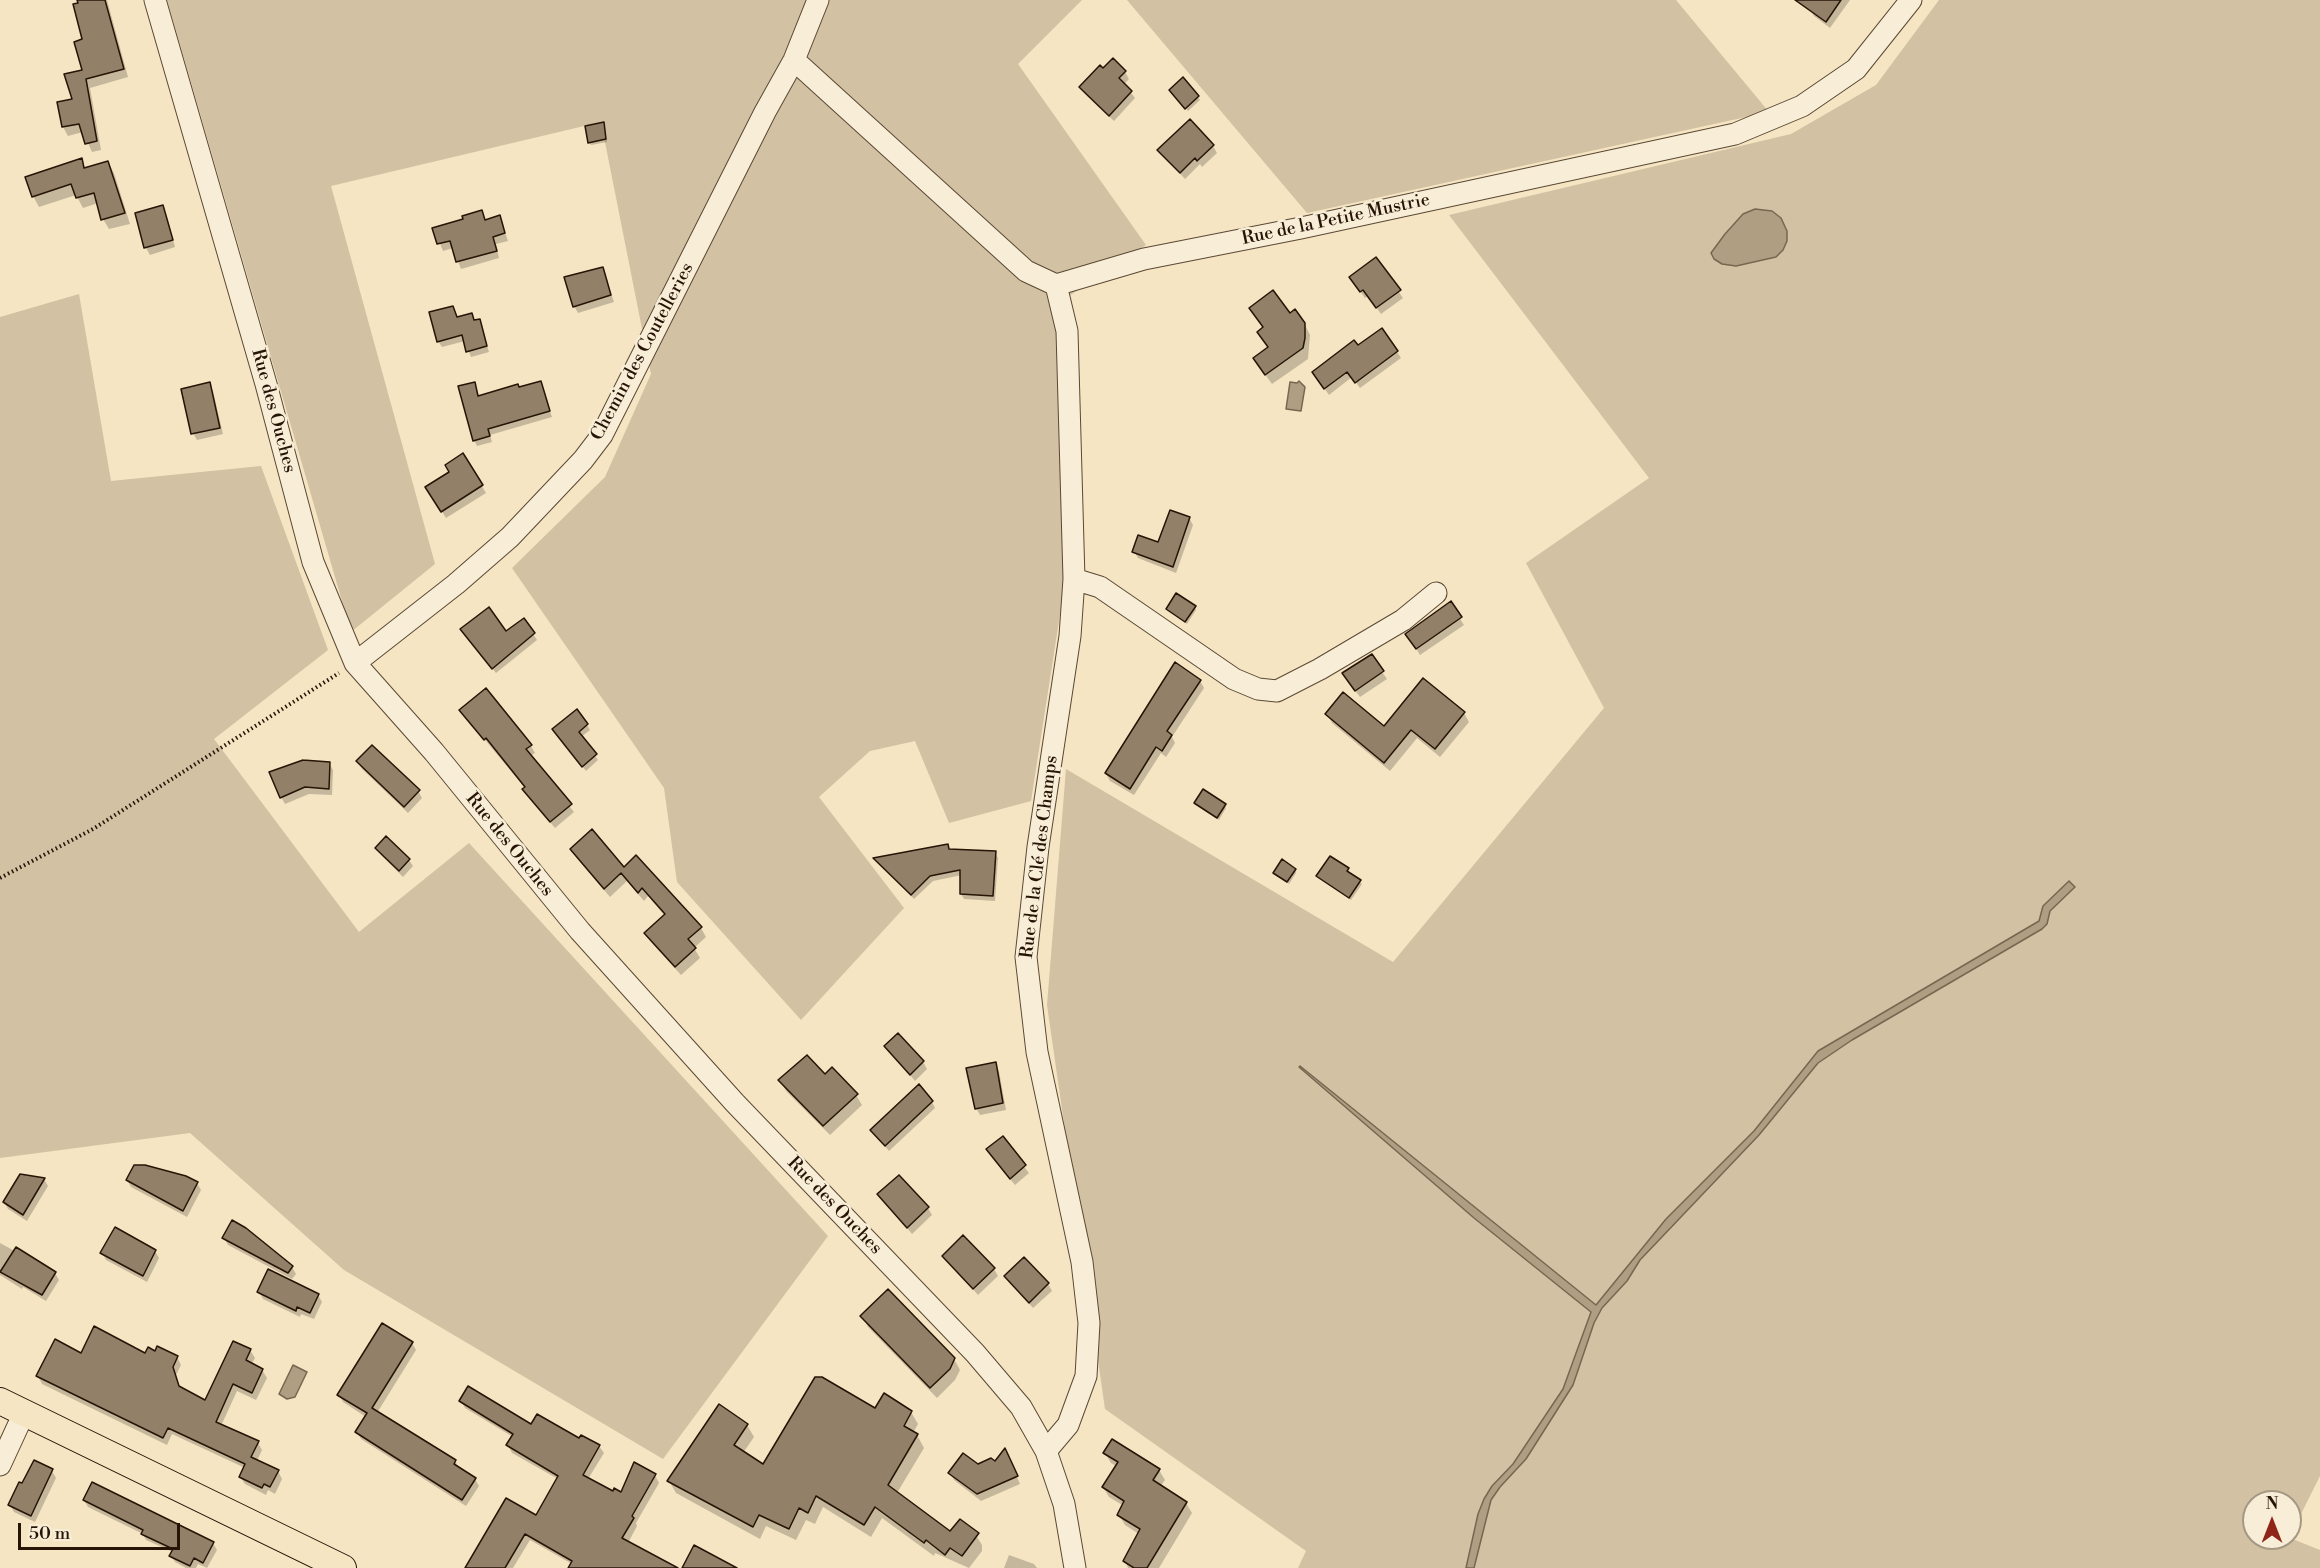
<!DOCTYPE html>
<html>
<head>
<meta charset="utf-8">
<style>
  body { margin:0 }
  #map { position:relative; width:2320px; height:1568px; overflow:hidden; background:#f5e5c2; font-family:"Libre Bodoni",serif }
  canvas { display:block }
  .north { position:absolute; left:2242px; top:1490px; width:60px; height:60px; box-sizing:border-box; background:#f8eed7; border:2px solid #a49783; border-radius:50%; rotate:0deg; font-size:16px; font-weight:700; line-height:24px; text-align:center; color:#261406 }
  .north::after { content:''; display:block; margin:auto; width:21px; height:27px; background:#8f2418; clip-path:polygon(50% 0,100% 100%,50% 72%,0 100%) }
  .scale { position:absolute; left:18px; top:1523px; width:162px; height:27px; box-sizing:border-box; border:3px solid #261406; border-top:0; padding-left:8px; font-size:18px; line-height:21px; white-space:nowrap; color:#261406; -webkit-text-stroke:4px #f8eed7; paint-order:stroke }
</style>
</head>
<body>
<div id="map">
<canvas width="2320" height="1568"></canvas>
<div class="north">N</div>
<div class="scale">50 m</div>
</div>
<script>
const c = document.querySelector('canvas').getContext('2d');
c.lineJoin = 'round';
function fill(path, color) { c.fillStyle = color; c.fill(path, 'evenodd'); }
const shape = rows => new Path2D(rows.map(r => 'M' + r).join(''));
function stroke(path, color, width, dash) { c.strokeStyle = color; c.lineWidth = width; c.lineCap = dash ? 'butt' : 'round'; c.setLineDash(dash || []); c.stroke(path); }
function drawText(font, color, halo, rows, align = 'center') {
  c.font = font + ' "Libre Bodoni",serif'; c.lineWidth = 5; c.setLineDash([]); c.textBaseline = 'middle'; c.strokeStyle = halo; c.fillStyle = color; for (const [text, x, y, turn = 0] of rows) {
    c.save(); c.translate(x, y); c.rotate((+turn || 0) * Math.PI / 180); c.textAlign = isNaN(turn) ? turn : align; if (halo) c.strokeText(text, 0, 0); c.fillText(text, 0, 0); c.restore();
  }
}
const green = shape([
  [167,0,1082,0,1018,64,1146,245,1060,302,1068,563,1031,801,949,823,915,741,870,751,819,797,904,908,801,1020,677,882,664,788,512,568,605,477,651,374,601,122,331,186,435,564,351,632],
  [1127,0,1676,0,1769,112,1307,213],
  [1939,0,2320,0,2320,1476,2290,1536,2290,1502,2254,1502,2254,1538,2290,1538,2320,1550,2320,1568,1298,1568,1306,1551,1105,1409,1047,1005,1066,769,1393,962,1604,708,1526,563,1649,478,1449,215,1791,134,1876,85],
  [79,294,111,481,261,466,328,650,214,739,359,932,469,843,828,1236,663,1459,344,1270,190,1133,0,1158,0,317]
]);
const water = shape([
  [1755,209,1772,211,1781,218,1787,231,1787,241,1783,250,1776,257,1736,266,1722,264,1714,259,1711,253,1725,234,1743,214,1755,209],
  [1299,381,1305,387,1301,411,1286,409,1290,382,1297,383,1299,381],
  [2069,881,2075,887,2050,911,2047,924,2042,929,1852,1040,1818,1063,1759,1135,1640,1260,1627,1281,1602,1308,1594,1323,1573,1385,1526,1459,1500,1487,1491,1500,1474,1568,1466,1568,1478,1514,1484,1499,1492,1486,1513,1464,1563,1389,1591,1312,1474,1218,1299,1067,1300,1066,1596,1305,1666,1219,1754,1131,1818,1051,2039,921,2043,906,2069,881],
  [293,1365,307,1372,295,1397,287,1399,279,1394,293,1365]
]);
const shadow = shape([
  [79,0,107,0,128,77,90,88,101,150,92,152,83,132,68,136,63,127,59,103,74,100,84,71,84,40],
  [1798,0,1850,0,1830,28,1814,16,1810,9],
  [1103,70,1125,72,1129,79,1124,84,1135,98,1114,121,1085,94,1081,87],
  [1183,79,1200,100,1188,111,1172,93],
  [603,124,607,142,591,145,589,142],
  [1213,146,1217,153,1202,167,1200,164,1185,179,1159,150],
  [81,160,86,169,108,162,114,173,130,224,109,229,103,219,98,203,83,208,76,195,39,207,33,196],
  [162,207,166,214,175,247,150,255,146,248,136,214],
  [481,212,486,221,500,217,508,241,496,244,499,258,461,269,453,248,443,251,434,229,465,220],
  [1376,259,1403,298,1381,314,1368,296,1365,298,1355,284],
  [602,268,614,302,578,313,574,306],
  [453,307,458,318,475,322,479,320,489,352,471,357,465,341,442,347,438,341],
  [1251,309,1289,315,1304,323,1310,335,1308,359,1272,384,1261,369,1269,348,1259,332,1264,328],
  [1357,347,1397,352,1401,358,1360,388,1352,377,1329,395,1318,379],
  [540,383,552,417,490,435,492,442,477,446,474,440,474,384,480,397],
  [209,384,213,391,223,434,197,440,193,433],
  [463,455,486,493,446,518,431,494],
  [1189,518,1193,525,1176,573,1138,558,1134,551,1159,544],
  [1450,603,1464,625,1420,655,1411,640],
  [1195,608,1196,610,1187,624,1167,609],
  [524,620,537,640,496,673,466,635,506,633],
  [1371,656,1387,679,1360,697,1348,681],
  [1200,681,1204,688,1172,737,1175,743,1166,757,1161,753,1134,795,1110,781,1106,774],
  [461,711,531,746,535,753,530,756,574,812,555,828,528,796,525,788],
  [1464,713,1469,722,1440,757,1417,738,1390,771,1332,723,1327,714,1384,728],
  [587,725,590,730,581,737,598,760,586,771,557,734],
  [358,762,418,791,422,798,408,813,362,769],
  [329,763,333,770,332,795,309,794,285,804,281,797],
  [1195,803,1224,805,1226,808,1219,820],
  [377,848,409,860,413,866,403,877,381,855],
  [571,849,623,870,701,928,706,937,694,948,700,958,681,975,651,942,646,933,665,916,648,896,644,901,627,881,610,897,577,858],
  [950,850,995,853,998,858,995,901,964,899,961,894,962,875,933,881,914,899,875,859],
  [1348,869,1348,874,1362,884,1351,900,1318,876],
  [1295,870,1296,873,1289,884,1274,873],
  [886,1046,923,1062,927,1069,915,1081],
  [995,1064,999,1071,1006,1110,980,1115,976,1108],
  [825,1076,856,1095,862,1105,830,1135,786,1091,780,1080],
  [932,1102,935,1108,889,1151,876,1136],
  [1002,1138,1029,1173,1015,1185,992,1157],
  [44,1179,48,1186,27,1221,8,1209,4,1202],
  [127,1180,197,1183,201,1190,187,1217,131,1187],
  [879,1195,928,1208,932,1215,912,1234],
  [224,1238,292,1267,296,1274,292,1279,228,1245],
  [0,1243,55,1273,59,1280,46,1301,23,1287,22,1289,0,1275],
  [155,1251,159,1258,147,1282,106,1260,102,1253],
  [944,1256,994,1269,998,1276,978,1295],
  [1005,1276,1048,1284,1052,1291,1033,1308],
  [259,1292,318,1295,322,1302,314,1319,301,1314,300,1317,263,1299],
  [862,1316,954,1359,960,1370,955,1380,937,1398,868,1327],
  [412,1343,416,1350,377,1413,455,1461,459,1468,475,1479,479,1486,466,1506,361,1439,357,1432,366,1417,343,1402,339,1395],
  [250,1350,255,1358,251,1365,262,1370,267,1378,256,1400,237,1391,221,1426,258,1443,262,1450,257,1461,278,1471,282,1479,275,1494,268,1490,266,1495,245,1484,240,1477,245,1468,172,1434,167,1445,42,1384,38,1376,81,1355,146,1355,177,1357,181,1365,176,1375,180,1389,205,1402],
  [461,1401,532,1426,599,1446,604,1453,588,1479,613,1493,621,1494,655,1475,659,1483,636,1523,637,1526,628,1543,675,1568,570,1568,572,1564,530,1540,513,1568,467,1568,536,1517,558,1479,512,1453,508,1445,513,1437,465,1408],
  [875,1410,911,1412,918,1424,913,1433,917,1435,924,1448,897,1493,951,1533,974,1532,982,1545,982,1551,969,1568,935,1553,934,1556,882,1518,871,1537,823,1507,815,1524,806,1520,796,1540,766,1526,760,1539,676,1493,669,1481,747,1425,754,1437,743,1453,763,1466],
  [1105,1453,1159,1470,1165,1480,1160,1487,1186,1503,1192,1513,1159,1568,1128,1568,1125,1561,1139,1534,1125,1525,1119,1515,1124,1506,1109,1497,1103,1487,1116,1466,1111,1463],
  [1008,1457,1020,1484,981,1501,954,1480,950,1473,996,1462],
  [35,1462,52,1471,56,1478,35,1522,14,1512,10,1505,23,1485],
  [84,1500,213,1543,217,1550,207,1568,198,1564,196,1568,186,1568,175,1562,171,1556,173,1552,146,1540,143,1534,88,1507],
  [1009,1555,1034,1564,1037,1568,1004,1568]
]);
const building = shape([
  [77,0,105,0,124,69,86,79,97,141,85,144,79,124,62,127,57,102,72,99,64,74,82,70,74,42,82,39,73,4,78,3,77,0],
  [1795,0,1841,0,1826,22,1795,0],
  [1113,58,1126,71,1119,78,1132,91,1109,116,1079,87,1100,65,1103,68,1113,58],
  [1183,77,1199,96,1185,109,1169,90,1183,77],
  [1190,119,1214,145,1197,161,1195,158,1180,173,1157,150,1190,119],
  [604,122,606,139,588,143,585,126,604,122],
  [82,158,84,168,108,161,125,213,101,220,94,193,76,198,71,184,32,197,25,177,82,158],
  [163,205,173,240,144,248,135,213,163,205],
  [482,210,485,220,500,215,505,233,493,237,497,251,456,262,450,241,437,244,432,228,463,219,462,216,482,210],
  [1376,257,1401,290,1376,308,1363,290,1360,292,1349,277,1376,257],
  [603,267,611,295,573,307,564,277,603,267],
  [1273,290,1290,313,1295,309,1305,323,1305,338,1303,348,1265,375,1253,358,1268,347,1257,332,1263,327,1249,308,1273,290],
  [453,306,457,317,472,313,474,320,480,319,487,346,466,352,462,335,437,342,429,312,453,306],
  [1382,328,1398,351,1355,383,1347,372,1324,389,1312,372,1354,340,1358,345,1382,328],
  [541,381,550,411,488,429,490,436,473,441,458,386,475,382,478,396,518,384,519,387,541,381],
  [210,382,220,428,191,434,181,389,210,382],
  [463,453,483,485,441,512,425,487,449,472,445,465,463,453],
  [1170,510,1190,517,1173,567,1132,552,1138,535,1158,542,1170,510],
  [1176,593,1196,606,1185,622,1166,609,1176,593],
  [1451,601,1462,617,1416,649,1405,634,1451,601],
  [489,607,506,631,524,618,535,633,492,669,460,629,489,607],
  [1372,654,1384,671,1355,691,1342,673,1372,654],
  [1175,662,1201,680,1167,731,1172,735,1162,751,1156,747,1130,789,1105,773,1175,662],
  [1423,678,1465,712,1435,749,1411,730,1384,763,1325,714,1343,692,1384,726,1423,678],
  [486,688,532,745,526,749,572,804,550,822,522,789,525,787,486,738,484,740,459,710,486,688],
  [577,709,588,724,579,732,597,754,582,767,552,729,577,709],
  [372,745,420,790,404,807,356,761,372,745],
  [303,760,330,762,329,789,305,787,280,798,269,772,303,760],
  [1203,789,1226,804,1217,818,1194,803,1203,789],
  [592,829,624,867,636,855,702,927,688,939,696,948,675,967,644,933,665,914,642,888,638,893,621,873,604,889,570,849,592,829],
  [386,836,410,859,399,871,375,848,386,836],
  [948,844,949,849,996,851,993,896,960,894,960,870,930,876,911,895,873,858,948,844],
  [1330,856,1349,868,1347,871,1361,880,1349,898,1316,876,1330,856],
  [1282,859,1296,869,1287,882,1273,873,1282,859],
  [898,1033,924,1061,910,1075,884,1046,898,1033],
  [807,1055,825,1074,832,1067,858,1094,823,1126,778,1080,807,1055],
  [996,1062,1003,1103,975,1109,966,1068,996,1062],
  [919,1084,933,1101,885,1146,870,1130,919,1084],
  [1003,1136,1026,1165,1010,1179,986,1149,1003,1136],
  [134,1165,145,1165,186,1176,198,1182,183,1211,126,1180,134,1165],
  [20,1174,45,1178,23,1215,3,1202,20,1174],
  [899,1175,929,1207,907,1228,877,1194,899,1175],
  [232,1220,246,1228,293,1266,288,1273,222,1238,232,1220],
  [115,1227,156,1250,143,1276,100,1253,115,1227],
  [963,1235,995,1268,973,1289,942,1256,963,1235],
  [16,1247,56,1272,42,1295,0,1272,16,1247],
  [1024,1257,1049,1283,1029,1303,1004,1276,1024,1257],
  [268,1269,319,1294,310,1313,297,1307,296,1311,257,1292,268,1269],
  [888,1289,955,1358,950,1369,930,1388,860,1316,888,1289],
  [382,1323,413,1342,372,1408,456,1460,454,1464,476,1478,462,1500,355,1432,367,1413,337,1395,382,1323],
  [94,1326,145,1353,148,1347,155,1351,157,1346,178,1356,173,1367,179,1386,205,1400,233,1341,251,1349,246,1360,263,1369,252,1393,233,1384,216,1422,259,1441,251,1457,279,1470,270,1487,264,1484,262,1488,239,1477,245,1464,168,1428,163,1438,36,1376,55,1339,81,1353,94,1326],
  [815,1377,822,1377,875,1408,884,1393,912,1411,904,1426,918,1434,888,1485,950,1531,960,1519,979,1533,962,1556,950,1548,945,1555,926,1540,924,1543,875,1507,864,1525,816,1496,808,1513,799,1508,789,1529,759,1515,753,1527,667,1481,719,1404,748,1424,734,1445,763,1464,815,1377],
  [468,1386,531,1424,537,1414,579,1438,581,1435,600,1445,583,1475,613,1491,614,1488,621,1492,634,1462,656,1474,632,1516,634,1518,622,1538,678,1568,568,1568,572,1561,525,1534,505,1568,465,1568,506,1498,536,1515,558,1476,506,1445,513,1434,459,1401,468,1386],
  [1112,1439,1160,1469,1153,1480,1187,1502,1147,1568,1134,1568,1123,1561,1140,1529,1117,1515,1124,1501,1102,1487,1118,1462,1103,1453,1112,1439],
  [1005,1448,1018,1476,977,1494,948,1473,963,1453,978,1464,991,1458,995,1461,1005,1448],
  [34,1460,53,1469,31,1516,8,1505,19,1482,22,1483,34,1460],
  [92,1482,214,1542,203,1563,194,1558,190,1566,169,1556,173,1549,141,1534,143,1530,83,1500,92,1482],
  [694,1545,737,1568,682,1568,694,1545]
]);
const path = shape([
  [0,878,93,829,339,673]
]);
const minor = shape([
  [155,0,266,384,313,562,355,663,434,752,580,931,735,1103,975,1353,1021,1407,1046,1451,1064,1504,1075,1568],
  [794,60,1026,271,1056,285,1144,259,1301,228,1735,134,1802,106,1856,69,1911,0],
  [1074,579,1100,587,1234,679,1258,689,1277,691,1320,669,1403,620,1436,593],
  [355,663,456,584,510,537,583,460,602,435,765,112,794,60,818,0],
  [1046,1451,1068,1425,1086,1376,1089,1323,1082,1262,1037,1052,1026,957,1038,847,1070,636,1074,579,1067,331,1056,285],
  [0,1465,24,1413]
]);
const major = shape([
  [0,1401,343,1568]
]);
const streetNames = [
  ["Rue de la Petite Mustrie",1336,220,-12],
  ["Chemin des Coutelleries",643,352,-62],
  ["Rue des Ouches",273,411,75],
  ["Rue des Ouches",509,845,51],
  ["Rue de la Clé des Champs",1040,857,-83],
  ["Rue des Ouches",834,1206,46]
];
fill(green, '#d2c1a2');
fill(water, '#af9e82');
stroke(water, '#786750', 1.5);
fill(shadow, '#0003');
fill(building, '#928168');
stroke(building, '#261406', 1.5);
stroke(minor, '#5a4835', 23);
stroke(major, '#261406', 28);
stroke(path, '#261406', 4, [1.5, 3]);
stroke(minor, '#f8eed7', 21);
stroke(major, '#f5e5c2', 26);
drawText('18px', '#261406', '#f8eed7', streetNames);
</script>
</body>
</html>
